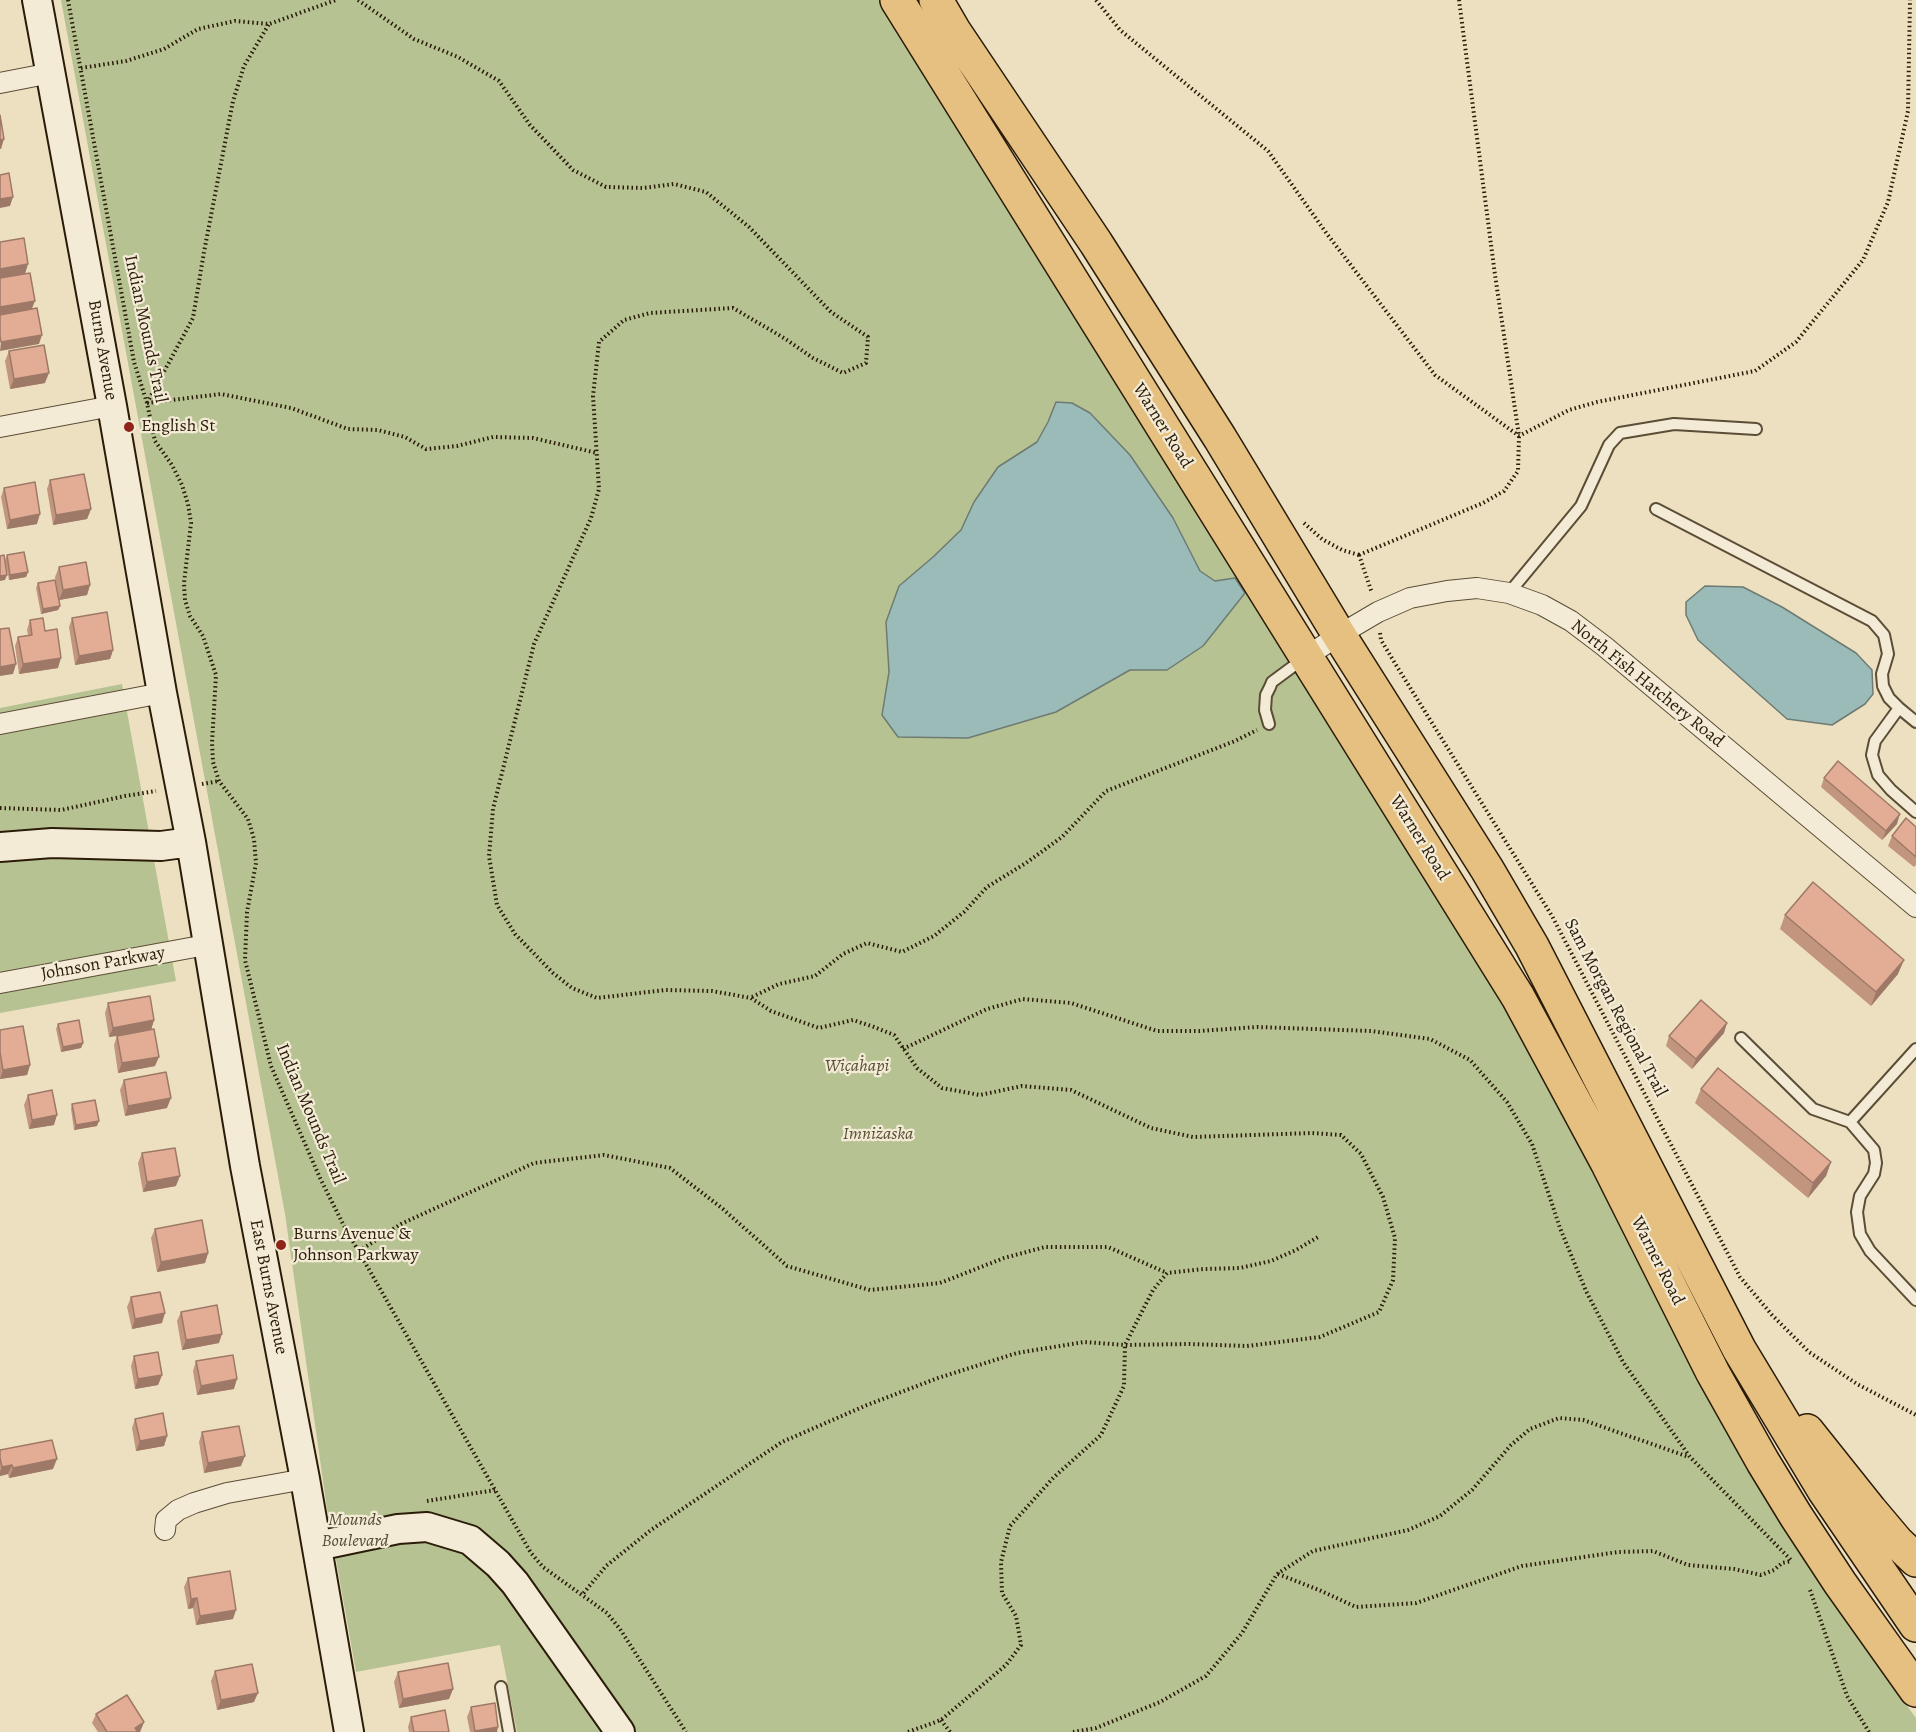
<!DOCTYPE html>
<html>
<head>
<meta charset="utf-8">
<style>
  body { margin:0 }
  canvas { display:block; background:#ede0c0 }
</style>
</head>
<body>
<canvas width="1916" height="1732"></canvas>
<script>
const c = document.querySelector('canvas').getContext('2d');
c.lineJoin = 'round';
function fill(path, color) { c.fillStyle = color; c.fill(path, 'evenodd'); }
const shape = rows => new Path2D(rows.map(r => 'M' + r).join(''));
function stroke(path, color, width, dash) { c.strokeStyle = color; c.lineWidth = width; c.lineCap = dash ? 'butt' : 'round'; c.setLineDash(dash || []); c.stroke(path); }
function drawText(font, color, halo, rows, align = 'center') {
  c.font = font + ' Alegreya,serif'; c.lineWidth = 4.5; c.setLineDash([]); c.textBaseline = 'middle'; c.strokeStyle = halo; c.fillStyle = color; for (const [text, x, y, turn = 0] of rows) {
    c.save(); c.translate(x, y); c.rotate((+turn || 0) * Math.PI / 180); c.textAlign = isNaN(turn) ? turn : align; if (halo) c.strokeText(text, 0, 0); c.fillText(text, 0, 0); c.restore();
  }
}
const green = shape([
  [61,0,884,0,1508,1003,1725,1422,1875,1662,1916,1718,1916,1732,517,1732,500,1645,356,1672,327,1509,285,1214],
  [122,684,176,981,0,1013,0,708]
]);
const water = shape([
  [1056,402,1072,403,1090,413,1130,455,1173,518,1200,571,1215,581,1235,578,1245,593,1203,646,1167,670,1130,670,1056,712,968,738,898,737,882,715,889,672,886,622,899,586,933,557,961,530,974,502,998,467,1037,442,1048,422,1056,402],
  [1705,586,1743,587,1782,607,1856,653,1872,670,1873,694,1865,704,1832,725,1787,719,1698,640,1686,615,1686,602,1705,586]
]);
const path = shape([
  [68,0,134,362,147,403,155,441,172,465,182,485,188,504,191,523,184,583,185,600,190,616,203,636,216,675,212,743,213,762,219,781,248,819,254,839,256,863,247,912,245,960,271,1066,320,1178,343,1224,531,1553,543,1567,607,1613,620,1629,686,1732],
  [358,0,414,39,458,57,499,81,530,125,573,170,606,187,643,188,674,184,706,192,749,227,831,312,868,337,866,363,843,373,813,358,784,338,733,308,650,313,624,320,599,342,593,396,599,489,591,518,534,644,493,809,489,856,497,905,515,934,553,973,572,988,597,998,665,990,712,991,751,998,771,1011,819,1028,853,1020,874,1027,894,1035,917,1068,942,1088,980,1095,1022,1086,1071,1090,1151,1128,1193,1137,1312,1133,1341,1135,1361,1154,1383,1197,1395,1238,1393,1280,1379,1312,1320,1337,1247,1346,1189,1344,1125,1345,1084,1342,1017,1353,938,1378,867,1405,782,1442,651,1530,606,1566,582,1595],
  [1096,0,1120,30,1268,151,1327,234,1435,375,1519,436,1569,410,1597,402,1755,371,1796,342,1863,260,1888,202,1908,111,1910,0],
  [81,68,126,61,164,49,198,29,235,21,269,24,336,0],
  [147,403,221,394,291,408,348,429,378,430,405,437,426,449,457,446,493,437,533,438,597,453],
  [147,403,193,318,204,252,233,101,244,66,269,24],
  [1304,523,1322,539,1342,550,1359,555],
  [1359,555,1372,593],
  [1359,555,1483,503,1504,491,1518,471,1519,436,1495,275,1459,0],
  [1380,633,1381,640,1396,665,1552,916,1740,1277,1772,1315,1809,1352,1857,1384,1916,1415],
  [202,784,219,781],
  [0,808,61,810,125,796,156,791],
  [752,997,779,984,815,976,843,954,867,943,902,952,934,936,964,912,987,887,1026,863,1062,837,1106,791,1235,741,1257,730],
  [903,1049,987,1009,1023,999,1071,1003,1157,1031,1199,1031,1257,1027,1371,1031,1430,1039,1470,1060,1507,1102,1532,1144,1560,1228,1586,1291,1623,1362,1690,1457,1791,1560],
  [359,1251,401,1224,534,1163,604,1155,670,1168,723,1209,787,1266,870,1290,940,1283,1004,1258,1045,1247,1108,1247,1167,1273],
  [427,1501,495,1490],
  [1278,1574,1319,1590,1356,1607,1416,1603,1522,1566,1618,1552,1653,1551,1688,1565,1734,1569,1761,1575,1774,1570,1782,1563,1791,1561],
  [1810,1590,1847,1696,1869,1732],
  [941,1720,950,1732],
  [908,1732,941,1720,1006,1665,1021,1645,1016,1616,1002,1593,1001,1562,1010,1526,1054,1477,1101,1435,1124,1386,1125,1345,1153,1290,1167,1273,1203,1269,1240,1268,1271,1261,1296,1250,1318,1237],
  [1073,1732,1096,1728,1160,1702,1206,1676,1242,1633,1277,1574,1313,1551,1408,1530,1440,1516,1472,1490,1511,1445,1530,1429,1559,1418,1583,1420,1689,1457]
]);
const lane = shape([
  [1656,509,1872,621,1884,635,1888,654,1882,674,1883,686,1889,698,1899,708],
  [1509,593,1581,506,1609,445,1620,433,1674,424,1756,429],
  [1916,722,1899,708,1875,741,1872,755,1878,775,1891,790,1916,812],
  [1269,724,1265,710,1266,695,1270,687,1272,682,1303,659],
  [1741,1038,1813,1109,1850,1122],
  [1916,1049,1850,1122,1874,1150,1876,1163,1874,1174,1860,1196,1857,1212,1860,1234,1870,1251,1916,1300],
  [501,1687,509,1732]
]);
const street = shape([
  [0,83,51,73],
  [0,427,112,406],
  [1306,657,1339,635,1378,612,1410,598,1447,591,1477,588,1509,593,1542,605,1571,621,1604,646,1916,907],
  [0,724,162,693],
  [0,983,206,945],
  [165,1530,166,1520,178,1510,194,1503,227,1493,305,1479]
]);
const secondary = shape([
  [37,0,112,406,162,693,191,842,245,1166,305,1479,349,1732],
  [0,847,52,843,161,846,191,842],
  [317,1546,398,1529,427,1527,470,1540,498,1564,515,1583,620,1732]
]);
const highway = shape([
  [897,0,1518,997,1608,1164,1713,1373,1763,1462,1796,1516,1840,1583,1916,1690],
  [936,0,954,31,1096,243,1220,438,1339,635,1487,869,1532,946,1739,1349,1824,1490,1916,1625],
  [1807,1431,1870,1510,1897,1542,1916,1560]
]);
const wall = shape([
  [9,351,45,383,10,389,5,361],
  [50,480,91,509,87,519,53,525,47,489],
  [4,488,37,524,7,529,1,497],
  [7,555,28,572,26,577,9,580,5,560],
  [59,567,90,585,87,595,59,600,55,577],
  [38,583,60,606,58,610,41,614,36,588],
  [72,618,113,650,110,659,75,665,69,627],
  [30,620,45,631,58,668,19,674,15,646,18,637,28,635,27,630],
  [1824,778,1897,824,1882,840,1821,787],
  [1916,827,1916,865,1914,867,1888,846,1892,836],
  [1785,915,1898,974,1871,1006,1780,929],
  [108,1003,154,1020,151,1030,155,1066,118,1073,114,1045,117,1036,109,1037,105,1013],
  [58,1024,83,1043,81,1048,61,1052,56,1029],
  [0,1030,30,1065,27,1075,0,1079],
  [1724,1033,1692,1069,1666,1046,1669,1036],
  [124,1080,167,1108,125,1116,120,1090],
  [1701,1089,1831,1162,1826,1176,1808,1198,1695,1103],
  [28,1095,54,1125,29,1129,24,1105],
  [72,1104,97,1126,74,1130,71,1109],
  [142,1153,176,1186,143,1192,138,1163],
  [155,1229,208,1253,205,1263,157,1272,151,1238],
  [131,1297,162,1323,132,1329,127,1307],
  [181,1312,219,1343,182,1350,177,1321],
  [134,1356,162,1375,158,1385,135,1389,131,1366],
  [196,1361,234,1389,197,1395,193,1371],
  [135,1419,167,1436,164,1446,136,1451,132,1428],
  [202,1432,241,1466,204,1473,199,1442],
  [0,1450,53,1469,9,1478,8,1474,0,1476],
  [188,1578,233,1619,196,1625,193,1608,188,1609,184,1587],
  [215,1671,254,1702,217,1710,211,1681],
  [398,1672,453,1689,449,1699,399,1708,394,1682],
  [471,1707,497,1732,470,1732,467,1717],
  [96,1714,144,1722,140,1732,98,1732,92,1723],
  [411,1717,449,1732,409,1732,408,1727]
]);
const shadedWall = shape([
  [4,139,1,149,0,149,0,140],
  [13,197,10,206,0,208,0,199],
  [28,264,25,274,0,278,0,269],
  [35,301,31,311,0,316,0,307],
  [42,335,39,344,0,351,1,342],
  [49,373,45,383,10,389,14,379],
  [91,509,87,519,53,525,56,515],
  [40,514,37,524,7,529,10,520],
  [28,572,26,577,9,580,10,575],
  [7,575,5,580,0,581,0,576],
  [90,585,87,595,59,600,63,590],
  [60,606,58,610,41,614,43,609],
  [113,650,110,659,75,665,79,656],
  [61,658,58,668,19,674,23,664],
  [16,664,13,674,0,676,0,667],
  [1900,814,1897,824,1882,840,1886,831],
  [1904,960,1898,974,1871,1006,1876,992],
  [154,1020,151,1030,109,1037,113,1028],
  [1727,1023,1724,1033,1692,1069,1696,1059],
  [83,1043,81,1048,61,1052,63,1047],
  [159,1057,155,1066,118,1073,122,1063],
  [30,1065,27,1075,0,1079,3,1070],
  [171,1098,167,1108,125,1116,128,1106],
  [57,1115,54,1125,29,1129,32,1120],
  [99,1121,97,1126,74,1130,76,1125],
  [1831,1162,1826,1176,1808,1198,1813,1183],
  [180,1176,176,1186,143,1192,147,1182],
  [208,1253,205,1263,157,1272,161,1262],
  [165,1313,162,1323,132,1329,135,1319],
  [222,1334,219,1343,182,1350,186,1340],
  [162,1375,158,1385,135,1389,138,1379],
  [237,1379,234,1389,197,1395,201,1386],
  [167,1436,164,1446,136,1451,140,1441],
  [245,1456,241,1466,204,1473,208,1463],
  [57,1459,53,1469,9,1478,13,1468],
  [12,1465,8,1474,0,1476,0,1472,2,1467],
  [197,1598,193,1608,188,1609,191,1599],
  [236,1610,233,1619,196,1625,200,1616],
  [453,1689,449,1699,399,1708,403,1699],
  [258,1693,254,1702,217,1710,221,1700],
  [144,1722,140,1732,133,1732,135,1728],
  [498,1727,497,1732,474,1732,475,1731]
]);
const building = shape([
  [0,115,4,139,0,140,0,115],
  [9,173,13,197,0,199,0,175,9,173],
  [24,238,28,264,0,269,0,242,24,238],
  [30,273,35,301,0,307,0,278,30,273],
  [37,308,42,335,1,342,0,336,0,315,37,308],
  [44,345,49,373,14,379,9,351,44,345],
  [84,474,91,509,56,515,50,480,84,474],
  [35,482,40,514,10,520,4,488,35,482],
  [24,552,28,572,10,575,7,555,24,552],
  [4,555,7,575,0,576,0,556,4,555],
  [86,562,90,585,63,590,59,567,86,562],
  [55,580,60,606,43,609,38,583,55,580],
  [107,612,113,650,79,656,72,618,107,612],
  [43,618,45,631,57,629,61,658,23,664,18,637,32,635,30,620,43,618],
  [9,628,16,664,0,667,0,629,9,628],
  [1838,761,1900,814,1886,831,1824,778,1838,761],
  [1906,818,1916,827,1916,857,1892,836,1906,818],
  [1813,882,1904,960,1876,992,1785,915,1813,882],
  [150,996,154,1020,113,1028,108,1003,150,996],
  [1701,1000,1727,1023,1696,1059,1669,1036,1701,1000],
  [79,1020,83,1043,63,1047,58,1024,79,1020],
  [23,1026,30,1065,3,1070,0,1052,0,1030,23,1026],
  [154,1029,159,1057,122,1063,117,1036,154,1029],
  [1718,1068,1831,1162,1813,1183,1701,1089,1718,1068],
  [166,1072,171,1098,128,1106,124,1080,166,1072],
  [52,1090,57,1115,32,1120,28,1095,52,1090],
  [95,1100,99,1121,76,1125,72,1104,95,1100],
  [175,1148,180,1176,147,1182,142,1153,175,1148],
  [202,1220,208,1253,161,1262,155,1229,202,1220],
  [160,1292,165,1313,135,1319,131,1297,160,1292],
  [217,1305,222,1334,186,1340,181,1312,217,1305],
  [158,1352,162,1375,138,1379,134,1356,158,1352],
  [233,1355,237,1379,201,1386,196,1361,233,1355],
  [163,1413,167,1436,140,1441,135,1419,163,1413],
  [239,1426,245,1456,208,1463,202,1432,239,1426],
  [52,1440,57,1459,13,1468,12,1465,2,1467,0,1458,0,1450,52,1440],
  [230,1571,236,1610,200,1616,197,1598,191,1599,188,1578,230,1571],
  [448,1663,453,1689,403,1699,398,1672,448,1663],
  [252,1664,258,1693,221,1700,215,1671,252,1664],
  [127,1695,144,1722,135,1728,138,1732,107,1732,96,1714,127,1695],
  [495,1703,498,1727,475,1731,471,1707,495,1703],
  [445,1710,449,1732,414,1732,411,1717,445,1710]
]);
const markers = [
  [129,427,6,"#8f2418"],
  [281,1245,6,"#8f2418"]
];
const streetNames = [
  ["Indian Mounds Trail",145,329,78],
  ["Burns Avenue",102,350,80],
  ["Warner Road",1162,426,58],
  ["North Fish Hatchery Road",1647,684,39],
  ["Warner Road",1419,838,58],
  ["Johnson Parkway",103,964,-10],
  ["Sam Morgan Regional Trail",1615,1008,62],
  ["Indian Mounds Trail",310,1114,67],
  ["Warner Road",1657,1261,63],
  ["East Burns Avenue",268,1287,79]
];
const poiNames = [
  ["English St",141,427],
  ["Burns Avenue &",293,1235],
  ["Johnson Parkway",293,1256]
];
const parkNames = [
  ["Wic̣aḣapi",857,1067],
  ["Imniżaska",878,1135],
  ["Mounds",355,1521],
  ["Boulevard",355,1542]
];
fill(green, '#b7c293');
fill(water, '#9bbbb9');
stroke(water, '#6e7b72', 1.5);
stroke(lane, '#5b4d36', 14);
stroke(street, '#5b4d36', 22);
stroke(secondary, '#2a1c08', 32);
stroke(highway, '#2a1c08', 36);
stroke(path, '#2a1c08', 4, [1.5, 3]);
stroke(lane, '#f3ebd6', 10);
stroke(street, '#f3ebd6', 20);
stroke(secondary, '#f3ebd6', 28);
stroke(highway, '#e6c080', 33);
fill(wall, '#c2957f');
fill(shadedWall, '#9e7968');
fill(building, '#e2ad94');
stroke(building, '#9e7968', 1.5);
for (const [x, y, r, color] of markers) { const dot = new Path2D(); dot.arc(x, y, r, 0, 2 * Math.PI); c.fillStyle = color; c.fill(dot); stroke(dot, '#f3ebd6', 2); }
drawText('18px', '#2a1c08', '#f3ebd6', streetNames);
drawText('18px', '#2a1c08', '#f3ebd6', poiNames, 'left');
drawText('italic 18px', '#544e32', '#f3ebd6', parkNames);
</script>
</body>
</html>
